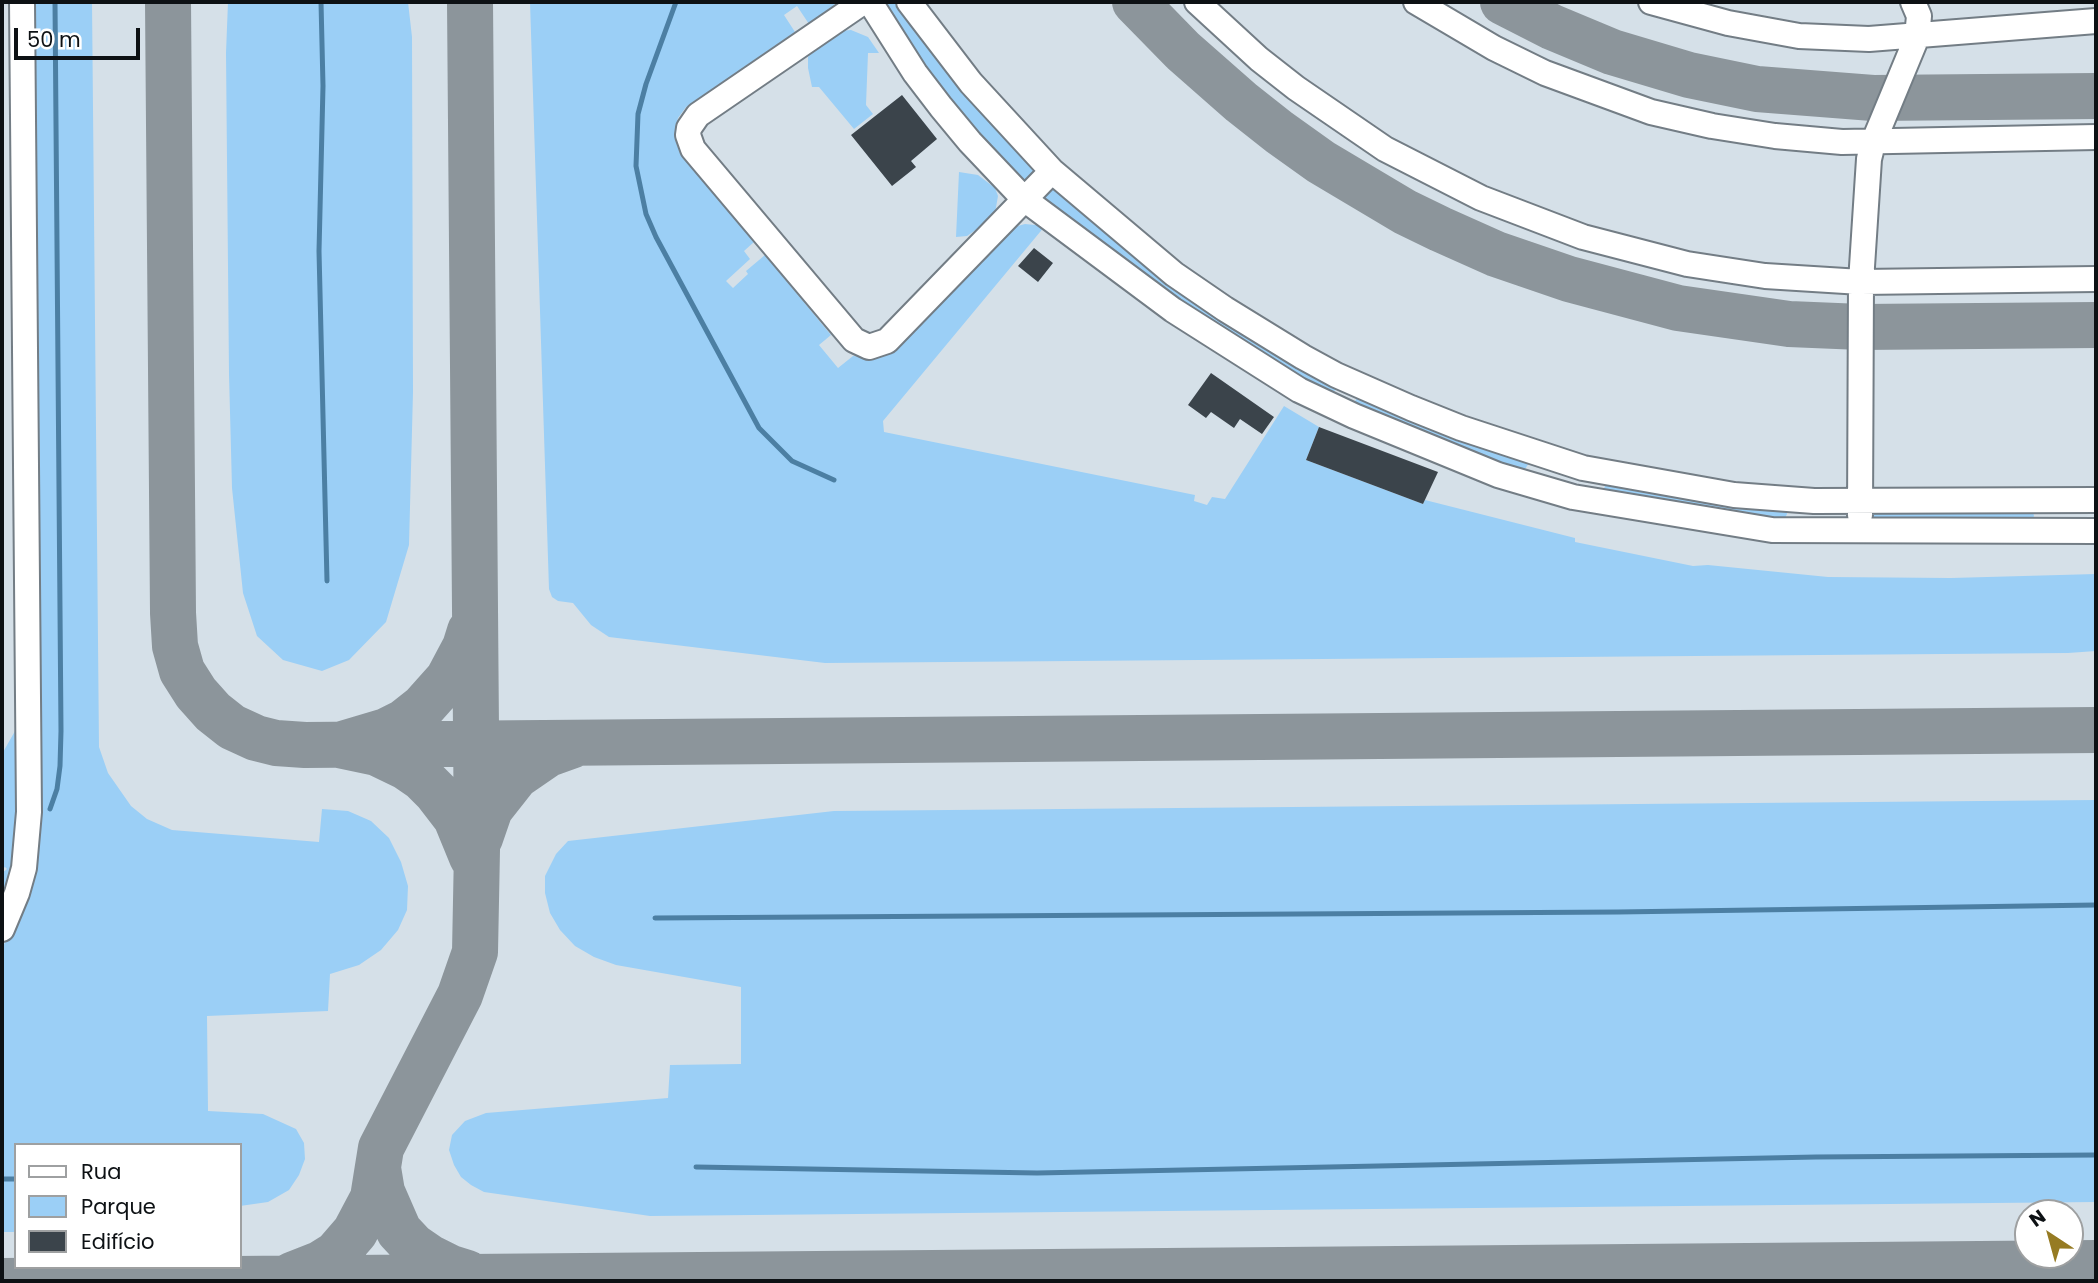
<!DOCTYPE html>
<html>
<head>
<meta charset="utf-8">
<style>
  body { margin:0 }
  #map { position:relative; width:2098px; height:1283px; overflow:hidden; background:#d5e0e8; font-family:Poppins,sans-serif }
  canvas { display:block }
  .frame { position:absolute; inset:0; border:4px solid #0d1114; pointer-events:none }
  .legend { position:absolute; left:14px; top:1143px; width:228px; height:126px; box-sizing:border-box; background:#fff; border:2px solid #9ea0a1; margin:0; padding:9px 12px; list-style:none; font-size:21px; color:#0d1114 }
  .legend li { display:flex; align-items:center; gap:14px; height:35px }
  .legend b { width:35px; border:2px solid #9ea0a1 }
  .north { position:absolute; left:2014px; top:1199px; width:70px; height:70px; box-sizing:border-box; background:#fff; border:2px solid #9ea0a1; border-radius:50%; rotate:324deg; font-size:19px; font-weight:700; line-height:28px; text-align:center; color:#0d1114 }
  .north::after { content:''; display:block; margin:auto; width:24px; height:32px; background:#967b23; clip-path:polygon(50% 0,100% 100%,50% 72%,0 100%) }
  .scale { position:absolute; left:14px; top:28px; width:126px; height:32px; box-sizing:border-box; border:4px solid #0d1114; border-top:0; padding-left:9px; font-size:21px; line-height:24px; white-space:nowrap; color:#0d1114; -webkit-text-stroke:5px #fff; paint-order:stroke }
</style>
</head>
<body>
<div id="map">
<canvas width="2098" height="1283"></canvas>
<div class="frame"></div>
<ul class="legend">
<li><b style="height:9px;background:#fff"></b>Rua</li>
<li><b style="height:19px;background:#9bcff6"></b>Parque</li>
<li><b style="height:19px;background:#3b444b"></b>Edifício</li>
</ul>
<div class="north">N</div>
<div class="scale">50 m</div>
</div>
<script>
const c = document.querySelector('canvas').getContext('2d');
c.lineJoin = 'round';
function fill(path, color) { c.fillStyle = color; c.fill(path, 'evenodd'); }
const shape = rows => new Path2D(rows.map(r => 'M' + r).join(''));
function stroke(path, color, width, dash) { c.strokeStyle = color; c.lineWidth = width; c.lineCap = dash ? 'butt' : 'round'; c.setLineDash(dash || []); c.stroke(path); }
const green = shape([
  [29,2,92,2,99,747,108,773,131,806,147,819,172,830,319,842,322,809,348,811,371,821,389,838,401,862,408,886,407,910,398,930,381,950,359,965,330,974,328,1011,207,1016,208,1111,263,1114,296,1129,304,1143,305,1159,299,1175,289,1190,268,1202,240,1206,240,1145,16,1145,16,1232,2,1232,2,947,9,937,23,905],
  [228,2,408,2,412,37,413,392,409,545,386,622,349,660,322,671,283,660,257,636,243,593,232,488,229,374,226,53],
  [530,2,836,2,832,8,809,24,797,6,784,15,795,32,686,107,678,118,675,129,675,139,681,155,754,242,744,251,750,259,726,281,733,288,748,274,746,271,765,255,831,335,819,345,838,368,853,356,877,358,891,353,905,341,1006,233,1014,227,1025,224,1045,226,883,421,884,432,1195,495,1194,501,1207,505,1212,497,1225,499,1284,406,1319,427,1306,460,1423,504,1425,500,1575,538,1575,542,1693,566,1708,565,1828,577,1951,578,2096,574,2096,651,2068,653,825,663,609,637,591,625,573,603,558,601,552,597,549,589],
  [885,2,903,2,1034,160,1035,171,1028,179,1022,181,947,104],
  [851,30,868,37,879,53,868,53,866,105,873,114,854,129,819,87,812,87,808,68,808,57,813,48,840,31],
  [959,172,978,175,995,188,998,196,995,213,989,221,967,236,956,237],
  [1059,186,1338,385,1336,390,1327,394,1216,331,1043,202,1044,197,1052,187],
  [1359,394,1528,458,1529,463,1523,472,1353,405],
  [1607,481,1787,511,1787,514,1783,522,1603,491],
  [1872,512,2033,512,2034,516,2032,520,1873,520],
  [19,724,18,849,2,904,2,873,7,869,5,867,2,869,2,754],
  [2096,800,2096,1202,650,1216,484,1192,471,1185,461,1177,454,1165,449,1150,452,1135,465,1121,486,1113,668,1098,670,1065,741,1064,741,987,616,965,594,957,575,946,560,930,550,913,545,893,545,876,556,854,568,841,834,811]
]);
const stream = shape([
  [321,2,323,86,319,251,327,581],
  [676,2,646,84,638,114,636,166,646,214,656,237,759,428,792,461,834,480],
  [50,809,57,789,60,766,61,731,55,2],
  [655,918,1618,912,2096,905],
  [696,1167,1037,1173,1816,1157,2096,1155],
  [2,1179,16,1179]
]);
const taxiway = shape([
  [168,2,173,613,175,646,182,671,196,693,213,712,232,727,256,738,276,743,305,745,2096,730],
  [1135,2,1183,51,1241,102,1279,132,1321,162,1405,212,1440,229,1496,254,1569,279,1678,308,1789,324,1861,327,2096,325],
  [1503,2,1552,27,1612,52,1689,75,1757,89,1873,98,2096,96],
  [470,631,465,647,448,679,423,707,404,722,386,731,339,745,377,753,406,767,422,778,436,792,456,818,472,857],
  [480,838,490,809,516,776,548,754,573,745],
  [378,1168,382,1192,399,1231,413,1246,429,1257,451,1268,467,1273],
  [292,1275,320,1264,336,1254,355,1232,373,1198,381,1148,460,995,475,952,477,850,470,2],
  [2,1281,2096,1263]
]);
const building = shape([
  [902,95,937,139,911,161,916,167,892,186,851,135],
  [1034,248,1053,263,1038,282,1018,266],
  [1211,373,1274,417,1262,434,1240,419,1234,428,1211,412,1206,418,1188,405],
  [1319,427,1438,472,1423,504,1306,460]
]);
const minor = shape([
  [863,2,698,115,689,128,688,135,693,149,854,340,869,347,887,341,1052,171],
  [870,2,915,73,941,107,970,142,1024,199,1173,310,1299,390,1354,416,1498,475,1573,497,1772,530,2096,531],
  [909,2,971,83,1052,171,1174,274,1225,309,1303,357,1336,375,1411,408,1461,428,1583,468,1734,495,1814,501,2096,500],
  [1197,2,1259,59,1296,88,1385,149,1481,198,1583,237,1687,264,1765,276,1861,282,2096,279],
  [1416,2,1494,48,1545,73,1651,112,1712,126,1775,136,1842,142,2096,137],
  [1651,2,1728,23,1799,36,1869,39,2096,21],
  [1860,515,1861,282,1869,159,1873,143,1917,37,1919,16,1913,2],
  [2,929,17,893,24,868,29,812,22,2]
]);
fill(green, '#9bcff6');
stroke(stream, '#4c7fa3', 5);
stroke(taxiway, '#8c959b', 46);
fill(building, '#3b444b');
stroke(minor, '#737d85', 28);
stroke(minor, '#fff', 24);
</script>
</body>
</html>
